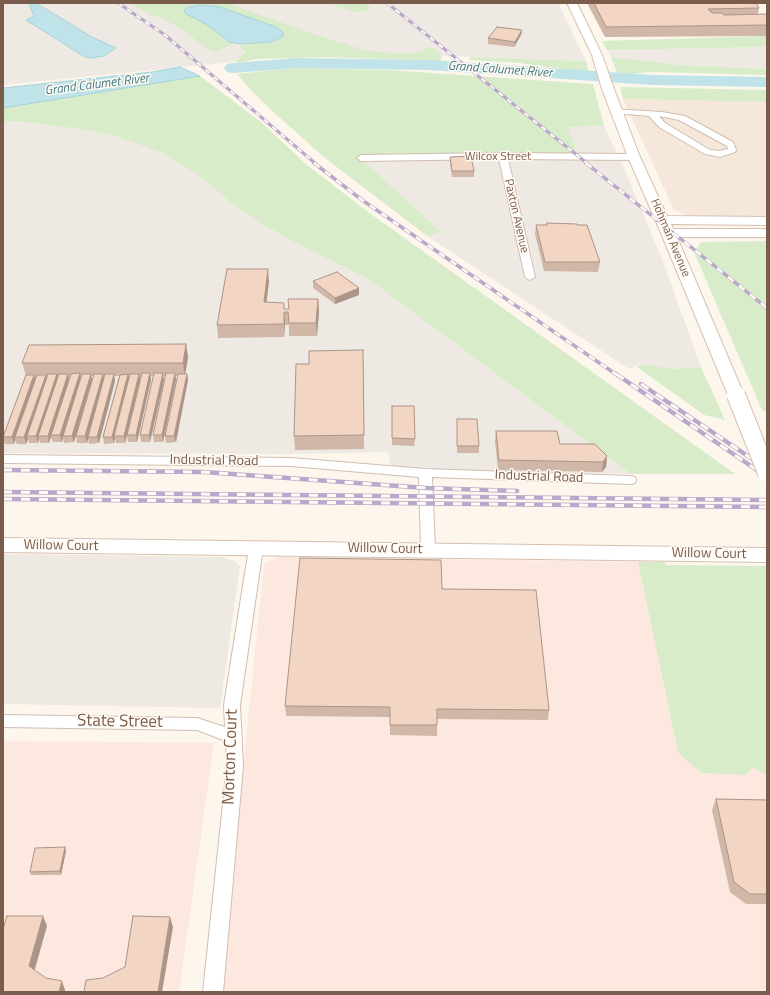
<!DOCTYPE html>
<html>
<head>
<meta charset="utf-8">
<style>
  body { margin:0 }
  #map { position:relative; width:770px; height:995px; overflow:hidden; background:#fdf6ec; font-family:"Titillium Web",sans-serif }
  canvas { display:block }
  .frame { position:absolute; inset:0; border:4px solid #7a5c4d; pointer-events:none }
</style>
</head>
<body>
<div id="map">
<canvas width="770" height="995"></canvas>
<div class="frame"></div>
</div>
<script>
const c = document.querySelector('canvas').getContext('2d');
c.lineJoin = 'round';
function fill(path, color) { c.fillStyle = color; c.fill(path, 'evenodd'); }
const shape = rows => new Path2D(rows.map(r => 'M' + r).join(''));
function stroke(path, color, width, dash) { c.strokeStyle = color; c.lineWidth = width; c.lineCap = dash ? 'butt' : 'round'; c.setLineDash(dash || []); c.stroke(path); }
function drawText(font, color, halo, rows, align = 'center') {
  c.font = font + ' "Titillium Web",sans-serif'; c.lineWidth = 3; c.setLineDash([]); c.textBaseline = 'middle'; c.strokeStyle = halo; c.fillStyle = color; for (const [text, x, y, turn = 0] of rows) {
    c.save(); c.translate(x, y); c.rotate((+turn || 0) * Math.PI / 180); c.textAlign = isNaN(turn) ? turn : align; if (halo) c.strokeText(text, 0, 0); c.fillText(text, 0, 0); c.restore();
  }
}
const residential = shape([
  [623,99,767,102,767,218,691,217,674,210]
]);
const commercial = shape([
  [278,557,638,562,678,752,702,773,745,775,753,766,767,776,767,992,220,992,264,564,271,560],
  [3,741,214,743,179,992,3,992]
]);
const industrial = shape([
  [3,3,558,3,586,61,495,58,316,50,222,63,3,85],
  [767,47,767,69,680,65,631,60,611,57,607,50],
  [15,121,65,127,108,134,163,153,201,177,231,203,262,224,305,248,368,279,631,474,475,472,391,466,388,452,282,454,3,453,3,122],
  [604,126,624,168,662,259,701,367,673,369,642,364,629,369,427,236,441,232,361,158,578,156,567,127],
  [3,554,223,557,234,561,240,566,220,708,3,704]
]);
const green = shape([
  [130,3,227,3,343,44,344,43,363,50,391,53,413,53,423,51,427,48,433,48,442,56,441,59,440,61,324,57,255,59,238,63,236,61,247,52,239,47,246,44,278,40,282,31,220,7,203,5,188,7,185,13,209,26,225,40,234,44,215,52,206,48,183,30,158,16,154,17],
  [327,3,363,3,371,7,367,11,354,12],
  [767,36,767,47,607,50,602,41],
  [470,57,586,61,589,73,519,63,470,60],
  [611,57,680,65,767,69,767,75,652,72,618,75],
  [294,68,388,70,593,84,604,126,568,127,578,157,361,158,441,232,427,236,325,158,268,107,250,89,237,74],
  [200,76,261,122,307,165,368,212,735,474,631,474,368,279,305,248,262,224,231,203,201,177,163,153,108,134,65,127,15,121,3,122,3,108],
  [620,87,767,90,767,102,623,99],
  [767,241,767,412,762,410,694,252,701,242],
  [642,364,673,369,701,367,725,420,704,415,637,367],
  [638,562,665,562,666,565,767,566,767,776,753,767,745,775,702,773,689,763,678,752]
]);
const water = shape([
  [29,3,36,3,92,37,116,48,104,56,90,58,85,57,26,20,34,16,29,3],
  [203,5,220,7,276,27,284,33,282,37,271,42,243,44,229,42,209,26,185,13,184,10,188,7,203,5],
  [180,67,200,76,3,108,3,88,152,72,180,67]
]);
const river = shape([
  [296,58,430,60,653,75,767,77,767,87,653,85,430,70,296,68,233,73,227,72,224,68,227,64,233,63,296,58]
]);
const street = shape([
  [613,109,662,112,685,116,733,142,736,150,735,152,720,157,705,154,659,127,649,116,616,113,613,113,612,111,613,109],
  [659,116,679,120,727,146,728,149,719,151,710,150,665,123,659,116],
  [503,153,634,154,638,157,634,160,508,159,535,277,530,280,525,277,499,159,361,161,357,158,361,155,503,153],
  [3,455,291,458,425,469,630,476,635,477,636,480,635,483,630,484,432,477,435,550,433,553,428,555,423,553,421,550,419,477,291,466,3,463,3,455],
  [256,543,261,545,263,548,240,705,243,766,223,992,203,992,227,766,226,741,197,730,3,727,3,715,197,718,225,727,224,705,249,548,251,545,256,543]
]);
const secondary = shape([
  [567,3,577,3,602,55,614,89,640,157,667,216,767,217,767,225,671,224,673,229,767,229,767,237,677,237,744,395,742,398,736,400,730,398,728,395,661,233,628,157,602,89,592,55,567,3],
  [3,538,767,548,767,562,3,552,3,538]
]);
const railFar2 = shape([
  [118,3,165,35,316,164],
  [387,3,588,164]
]);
const railFar1 = shape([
  [314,163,362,200,617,375],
  [586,163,767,308]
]);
const rail = shape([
  [616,374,767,477],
  [641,384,767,469],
  [3,470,204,472,426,488,517,491],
  [3,492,767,500],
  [3,499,767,507]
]);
const secondaryBridge = shape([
  [736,395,767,473]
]);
const wall = shape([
  [587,3,756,3,759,8,758,15,767,14,767,36,605,37],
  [522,30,521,35,514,47,488,44,488,38],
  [450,157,474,171,474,177,452,177,450,163],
  [536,225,577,225,600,262,598,272,544,271,535,234],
  [269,281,266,302,284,309,289,309,318,299,319,312,317,336,289,336,289,325,285,325,284,337,218,338,217,325],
  [313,281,359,288,359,295,335,304,313,288],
  [186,344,188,357,185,374,187,374,188,380,176,442,166,443,165,436,178,376,175,376,176,380,163,442,154,442,153,435,166,376,163,376,164,380,150,442,141,442,140,435,154,376,151,376,151,380,137,442,128,442,127,436,125,443,116,443,115,438,114,443,104,444,103,437,119,376,114,376,115,381,99,443,89,444,88,438,87,443,77,443,76,436,94,376,91,376,74,442,64,443,63,438,62,442,53,442,51,437,49,443,40,443,39,439,38,443,29,443,28,439,26,444,17,444,15,440,14,444,5,444,3,437,26,375,22,363],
  [363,350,364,449,295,450,294,436,309,364],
  [392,406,415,439,414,446,392,445],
  [457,419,479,446,479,453,457,453],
  [496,431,560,444,607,456,606,467,602,472,498,470,495,441],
  [442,589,549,710,548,720,437,719,437,736,390,735,390,717,286,716,285,706],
  [716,799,767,800,767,904,746,904,730,892,712,810],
  [66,851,61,875,31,875,30,872]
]);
const shadedWall = shape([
  [522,30,521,35,514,47,515,42],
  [268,269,269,281,265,315,264,302],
  [359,288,359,295,335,304,335,298],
  [318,299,319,312,317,336,316,323],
  [284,312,285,325,284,337],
  [186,344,188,357,185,376,183,363],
  [80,373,81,380,63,436,63,438,62,442,60,435],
  [150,373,151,380,137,442,136,435],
  [163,373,164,380,150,442,149,435],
  [175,373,176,380,163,442,162,435],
  [57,374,59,381,38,436,39,439,38,443,36,436],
  [68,374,69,381,51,435,51,437,49,443,48,436],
  [91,374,92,380,74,442,72,436],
  [103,374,104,381,87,443,85,436],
  [114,374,115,381,99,443,97,437],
  [128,374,130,381,114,436,115,438,114,443,112,437],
  [139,374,140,380,125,443,124,436],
  [187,374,188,380,176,442,174,436],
  [34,375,36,382,15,437,15,440,14,444,12,437],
  [46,375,47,381,27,436,28,439,26,444,24,437],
  [607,456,606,467,602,472,603,462],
  [65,847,66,851,61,875,60,871],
  [43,916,47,926,33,976,29,966],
  [170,917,173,927,162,992,158,992],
  [62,981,65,990,65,992,59,992]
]);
const building = shape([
  [594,3,756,3,759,8,708,9,712,13,722,13,724,15,767,14,767,25,606,27,594,3],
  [497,27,522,30,515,42,488,38,497,27],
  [471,156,474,171,452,171,450,157,471,156],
  [547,223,577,224,577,225,587,225,600,262,545,262,536,225,547,225,547,223],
  [227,269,268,269,264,302,284,303,284,309,289,309,288,299,318,299,316,323,289,323,288,312,284,312,284,324,217,325,227,269],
  [337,272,359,288,335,298,313,281,337,272],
  [186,344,183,363,22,363,29,345,186,344],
  [363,350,364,435,294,436,296,364,309,364,309,351,363,350],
  [80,373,60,435,51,435,71,374,80,373],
  [142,373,150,373,136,435,127,435,142,373],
  [154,373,163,373,149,435,140,435,154,373],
  [166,373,175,373,162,435,153,435,166,373],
  [48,374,57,374,36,436,27,436,48,374],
  [59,374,68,374,48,436,38,436,59,374],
  [82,374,91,374,72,436,63,436,82,374],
  [94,374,103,374,85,436,76,436,94,374],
  [105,374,114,374,97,437,88,437,105,374],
  [128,374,112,437,103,437,120,375,128,374],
  [130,374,139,374,124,436,114,436,130,374],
  [178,374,187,374,174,436,165,436,178,374],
  [26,375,34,375,12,437,3,437,26,375],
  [37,375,46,375,24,437,15,437,37,375],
  [392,406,414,406,415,439,392,438,392,406],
  [457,419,477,419,479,446,457,446,457,419],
  [496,431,557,431,560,444,595,444,607,456,603,462,499,460,496,431],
  [300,558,441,560,442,589,536,590,549,710,437,709,437,725,390,725,390,707,285,706,300,558],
  [716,799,767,800,767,894,750,894,734,882,716,799],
  [65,847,60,871,30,872,35,848,65,847],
  [7,916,43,916,29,966,46,978,62,981,59,992,3,992,3,929,7,916],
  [133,916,170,917,158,992,84,992,86,980,103,978,125,967,133,916]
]);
const farStreetnames = [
  ["Wilcox Street",498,157],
  ["Paxton Avenue",516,216,77],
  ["Hohman Avenue",670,238,67]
];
const farWaternames = [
  ["Grand Calumet River",500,70,4],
  ["Grand Calumet River",97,85,-7]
];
const streetNames = [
  ["Industrial Road",214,461,1],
  ["Industrial Road",539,477,2],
  ["Willow Court",61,546,1],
  ["Willow Court",385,549,1],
  ["Willow Court",709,554,1]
];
const nearStreetnames = [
  ["State Street",120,722,1],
  ["Morton Court",231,757,-88]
];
fill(residential, '#f5e8da');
fill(commercial, '#fde8e0');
fill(industrial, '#efe9e4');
fill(green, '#d8ecc9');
fill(water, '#bfe3e8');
stroke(water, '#a5d3da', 1);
fill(river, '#bfe3e8');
stroke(street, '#d1beb0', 2);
stroke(secondary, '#d6c0b0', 2);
fill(street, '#fff');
fill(secondary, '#fff');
stroke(railFar2, '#b9a8c9', 3);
stroke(railFar1, '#b9a8c9', 3.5);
stroke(rail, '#b9a8c9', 4.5);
stroke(railFar2, '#fffaf3', 2, [5.5]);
stroke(railFar1, '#fffaf3', 2.5, [7]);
stroke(rail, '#fffaf3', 3, [9]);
stroke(secondaryBridge, '#d6c0b0', 20, []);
stroke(secondaryBridge, '#fff', 18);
fill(wall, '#d1b7a8');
fill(shadedWall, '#aa9588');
fill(building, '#f3d5c3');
stroke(building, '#aa9588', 1);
drawText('12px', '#7a5c4d', '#fffaf3', farStreetnames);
drawText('italic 13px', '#437c86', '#fffaf3', farWaternames);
drawText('14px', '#7a5c4d', '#fffaf3', streetNames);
drawText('17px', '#7a5c4d', '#fffaf3', nearStreetnames);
</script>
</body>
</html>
